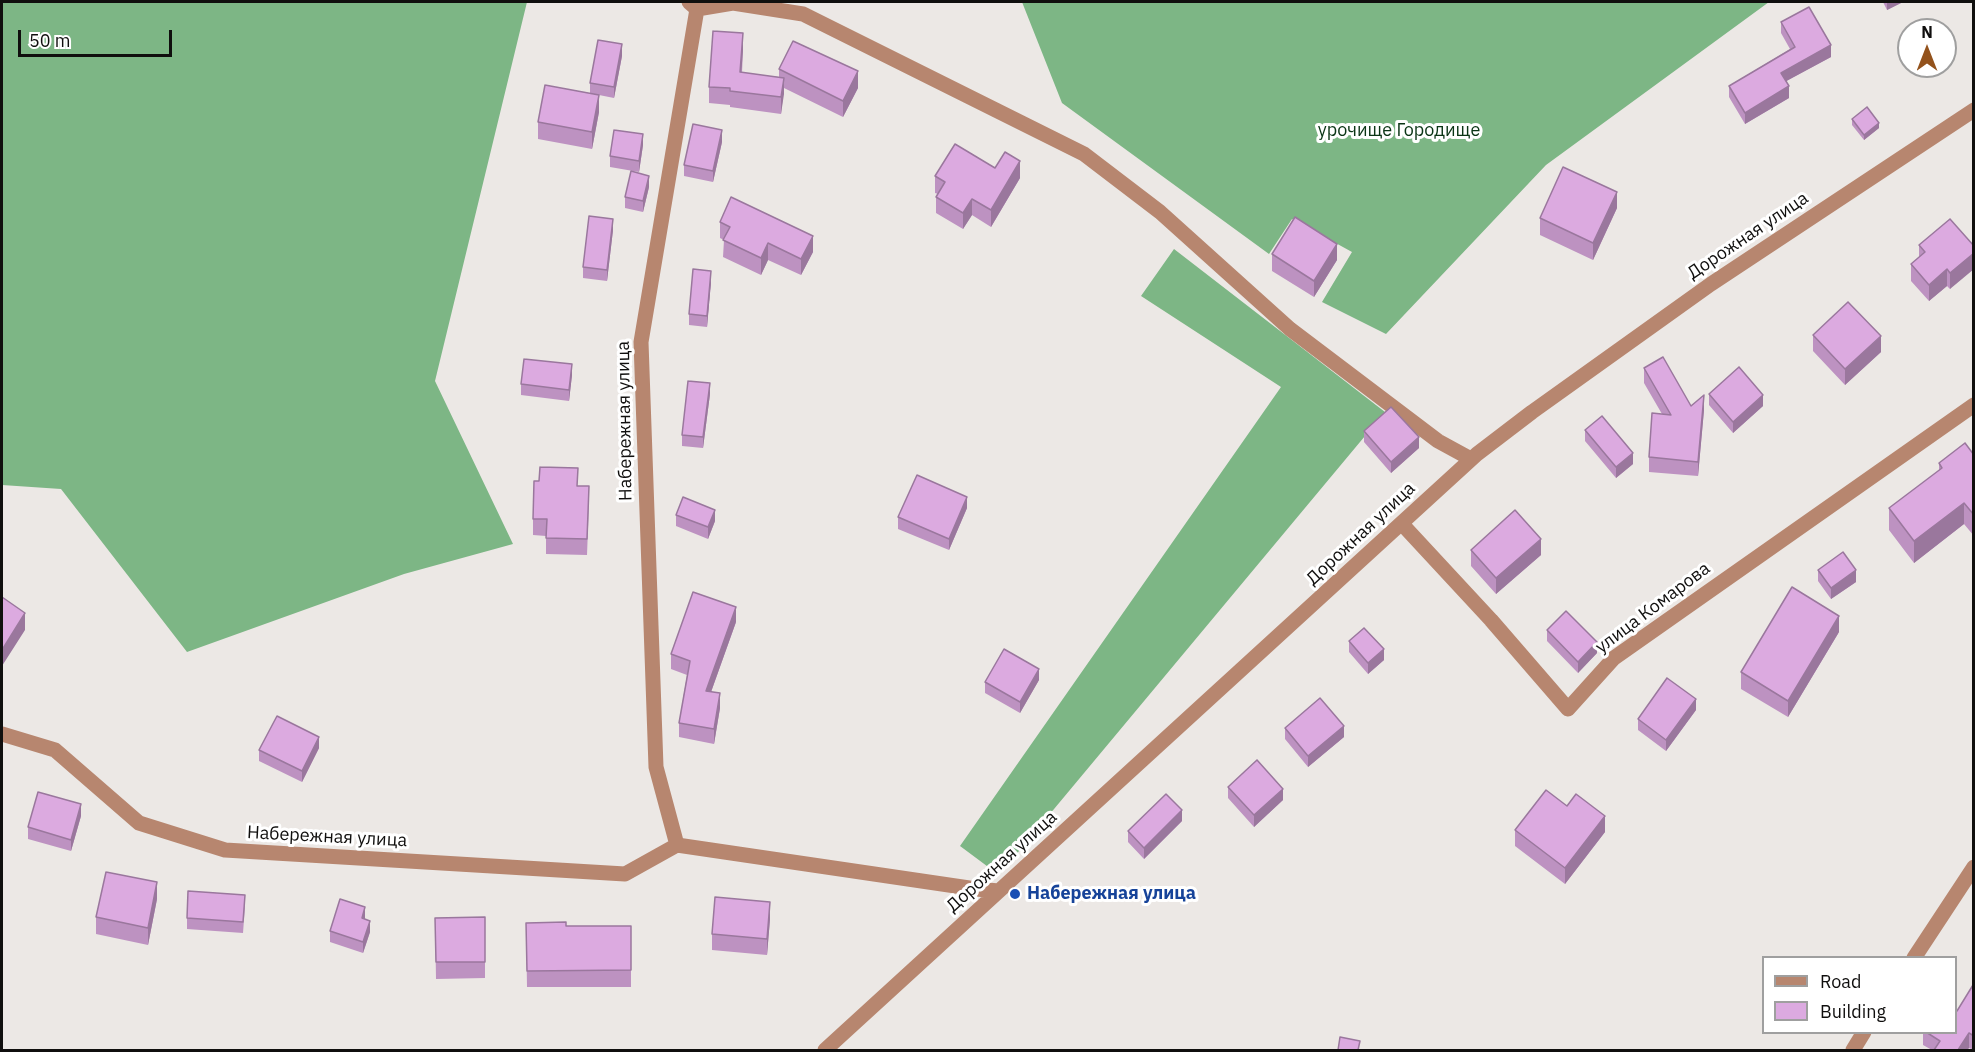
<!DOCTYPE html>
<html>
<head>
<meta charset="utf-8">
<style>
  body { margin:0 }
  #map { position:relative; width:1975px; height:1052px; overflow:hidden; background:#ece8e5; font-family:"IBM Plex Sans",sans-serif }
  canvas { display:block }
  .frame { position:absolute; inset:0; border:3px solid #100f0e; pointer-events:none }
  .legend { position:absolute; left:1762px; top:956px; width:195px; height:78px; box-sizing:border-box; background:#fff; border:2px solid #9f9f9f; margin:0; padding:8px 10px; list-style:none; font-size:18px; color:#100f0e }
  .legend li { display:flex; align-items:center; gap:12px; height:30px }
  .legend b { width:30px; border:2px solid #9f9f9f }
  .north { position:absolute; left:1897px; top:18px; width:60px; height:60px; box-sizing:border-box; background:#fff; border:2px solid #9f9f9f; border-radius:50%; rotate:0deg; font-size:16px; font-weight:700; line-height:24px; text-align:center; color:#100f0e }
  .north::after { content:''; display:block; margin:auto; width:21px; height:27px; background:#93521c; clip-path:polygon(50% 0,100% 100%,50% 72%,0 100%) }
  .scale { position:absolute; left:18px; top:30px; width:154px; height:27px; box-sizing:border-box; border:3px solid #100f0e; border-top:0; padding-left:8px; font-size:18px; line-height:21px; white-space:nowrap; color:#100f0e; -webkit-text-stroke:4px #fff; paint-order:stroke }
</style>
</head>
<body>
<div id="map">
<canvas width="1975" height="1052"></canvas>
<div class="frame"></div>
<ul class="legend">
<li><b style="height:8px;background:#b7866f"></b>Road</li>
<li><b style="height:16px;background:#dcaae0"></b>Building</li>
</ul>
<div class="north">N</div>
<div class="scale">50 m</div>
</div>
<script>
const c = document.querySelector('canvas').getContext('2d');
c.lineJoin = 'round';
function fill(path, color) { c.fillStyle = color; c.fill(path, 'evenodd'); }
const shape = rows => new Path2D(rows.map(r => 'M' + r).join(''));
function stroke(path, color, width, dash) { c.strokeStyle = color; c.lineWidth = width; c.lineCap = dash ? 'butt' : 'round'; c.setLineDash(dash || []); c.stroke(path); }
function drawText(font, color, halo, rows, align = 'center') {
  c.font = font + ' "IBM Plex Sans",sans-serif'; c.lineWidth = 6; c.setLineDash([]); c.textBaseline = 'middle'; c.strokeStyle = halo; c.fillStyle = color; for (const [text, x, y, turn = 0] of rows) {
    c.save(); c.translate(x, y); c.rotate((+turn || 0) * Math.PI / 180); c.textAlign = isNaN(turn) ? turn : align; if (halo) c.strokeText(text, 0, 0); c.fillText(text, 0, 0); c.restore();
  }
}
const forest = shape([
  [2,2,527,2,435,381,513,544,404,574,187,652,61,489,2,485],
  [1022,2,1769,2,1546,165,1386,334,1322,302,1352,252,1292,219,1269,254,1062,103],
  [1174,249,1385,412,999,875,960,846,1281,387,1141,296]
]);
const minor = shape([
  [697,9,733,3,803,14,1084,154,1160,212,1290,329,1438,441,1471,459],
  [1402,524,1491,620,1568,709,1614,658,1974,405],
  [2,734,55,750,139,823,225,850,625,874,677,845,976,889,999,891],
  [677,845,656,767,641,342,697,9,689,2],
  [1914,958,1974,867],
  [825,1050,1477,454,1532,412,1711,284,1974,110],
  [1853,1050,1864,1032]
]);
const wall = shape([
  [1883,2,1903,2,1887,10],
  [1781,22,1831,57,1786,81,1789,98,1745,124,1729,97,1729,86,1790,49,1781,33],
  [743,50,742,73,779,77,779,69,858,88,843,117,784,88,781,114,730,107,730,105,709,103,709,87],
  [622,56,614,98,599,95,599,112,592,149,538,139,538,122,590,94,590,83],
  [1852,119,1879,128,1864,140,1852,125],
  [722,142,713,182,684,176,684,165],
  [643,145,639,172,610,167,610,156],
  [995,168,1020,178,991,227,972,215,963,229,936,213,936,197,938,194,935,193,935,176],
  [649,187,643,212,625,208,625,197],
  [1617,208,1593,260,1540,235,1540,218],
  [720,222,813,252,801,275,768,260,761,275,723,257,724,240,720,238],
  [613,230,607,281,583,278,583,267],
  [1919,245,1974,246,1950,289,1947,286,1929,301,1911,281,1911,264,1919,257],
  [1272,254,1337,260,1314,297,1272,271],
  [711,282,707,327,689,325,689,314],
  [1813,335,1881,352,1845,385,1813,351],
  [1644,368,1691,406,1704,410,1698,476,1649,472,1649,457,1662,414,1644,383],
  [572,375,569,401,521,395,521,384],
  [710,394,703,448,682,446,682,435],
  [1709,394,1763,406,1733,433,1709,405],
  [1585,430,1633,464,1616,478,1585,441],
  [1364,431,1419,448,1391,473,1364,442],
  [1974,455,1974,536,1964,524,1914,563,1889,530,1889,508,1939,471,1939,463],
  [578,486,589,502,587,555,546,554,546,536,533,535,533,519],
  [967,508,949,550,898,529,898,517],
  [676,515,715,521,708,539,676,526],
  [1471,550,1541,555,1496,594,1471,566],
  [1818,570,1856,582,1831,599,1818,581],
  [736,622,711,692,720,708,714,744,679,737,679,723,687,675,671,669,671,654],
  [1547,630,1597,653,1578,673,1547,641],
  [1839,632,1788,717,1741,689,1741,672],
  [1349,641,1384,660,1368,674,1349,652],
  [1039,680,1020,713,985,693,985,682],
  [1696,710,1666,751,1638,730,1638,719],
  [1285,728,1344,737,1308,767,1285,739],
  [319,748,302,782,259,761,259,750],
  [1228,787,1283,800,1254,827,1228,798],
  [1567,806,1605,832,1565,884,1515,846,1515,830],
  [81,816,71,851,28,839,28,827],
  [1182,821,1144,859,1128,842,1128,831],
  [157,899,148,945,96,934,96,917],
  [245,906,243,933,187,929,187,918],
  [485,917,485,978,436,979,435,918],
  [365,918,365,919,370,932,363,953,330,942,330,931],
  [770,919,767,955,712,950,712,934],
  [526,923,566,926,631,926,631,987,527,987],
  [1974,985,1974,1050,1969,1048,1967,1050,1932,1050,1923,1045,1923,1032,1956,1032]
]);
const shadedWall = shape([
  [1887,2,1903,2,1887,10],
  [743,33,743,50,740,89,740,72],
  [622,44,622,56,614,98,614,87],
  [1831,45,1831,57,1781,84,1781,73],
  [858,71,858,88,843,117,843,101],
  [784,78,784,94,781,114,781,97],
  [1789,86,1789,98,1745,124,1745,113],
  [599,95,599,112,592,149,592,132],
  [1879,123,1879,128,1864,140,1864,135],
  [722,130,722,142,713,182,713,171],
  [643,134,643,145,639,172,639,161],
  [1020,161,1020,178,991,227,991,210],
  [649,176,649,187,643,212,643,201],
  [1617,192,1617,208,1593,260,1593,243],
  [972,199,972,215,963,229,963,213],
  [613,219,613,230,607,281,607,270],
  [813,236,813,252,801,275,801,259],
  [768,243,768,260,761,275,761,258],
  [1337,244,1337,260,1314,297,1314,281],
  [1974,253,1974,269,1950,289,1950,273],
  [1947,269,1947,286,1929,301,1929,285],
  [711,271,711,282,707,327,707,316],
  [1881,336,1881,352,1845,385,1845,369],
  [572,364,572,375,569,401,569,390],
  [710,383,710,394,703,448,703,437],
  [1704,395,1704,410,1698,476,1698,462],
  [1763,395,1763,406,1733,433,1733,422],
  [1419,437,1419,448,1391,473,1391,462],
  [1633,453,1633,464,1616,478,1616,467],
  [967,497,967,508,949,550,949,539],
  [1964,503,1964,524,1914,563,1914,541],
  [715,510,715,521,708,539,708,527],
  [1541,539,1541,555,1496,594,1496,578],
  [1856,570,1856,582,1831,599,1831,588],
  [736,607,736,622,706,706,706,691],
  [25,613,25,630,2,666,2,650],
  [1839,616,1839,632,1788,717,1788,701],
  [1597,642,1597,653,1578,673,1578,662],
  [1384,649,1384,660,1368,674,1368,663],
  [1039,669,1039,680,1020,713,1020,702],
  [720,693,720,708,714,744,714,729],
  [1696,699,1696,710,1666,751,1666,740],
  [1344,726,1344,737,1308,767,1308,756],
  [319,737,319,748,302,782,302,771],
  [1283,789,1283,800,1254,827,1254,815],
  [81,804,81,816,71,851,71,840],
  [1182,810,1182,821,1144,859,1144,848],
  [1605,816,1605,832,1565,884,1565,868],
  [157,882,157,899,148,945,148,928],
  [770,902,770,919,767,955,767,939],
  [365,907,365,918,362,929,362,918],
  [370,921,370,932,363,953,363,942],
  [1969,1033,1969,1048,1967,1050,1958,1050]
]);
const building = shape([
  [1809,7,1831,45,1781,73,1789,86,1745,113,1729,86,1795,47,1781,22,1809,7],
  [713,31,743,33,740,72,784,78,781,97,730,91,730,88,709,87,713,31],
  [598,40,622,44,614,87,590,83,598,40],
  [793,41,858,71,843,101,779,69,793,41],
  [545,85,599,95,592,132,538,122,545,85],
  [1867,107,1879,123,1864,135,1852,119,1867,107],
  [693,124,722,130,713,171,684,165,693,124],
  [614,130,643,134,639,161,610,156,614,130],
  [955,144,995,168,1005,152,1020,161,991,210,972,199,963,213,936,197,945,182,935,176,955,144],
  [1563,167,1617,192,1593,243,1540,218,1563,167],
  [631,171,649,176,643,201,625,197,631,171],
  [731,197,813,236,801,259,768,243,761,258,723,240,730,227,720,222,731,197],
  [589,216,613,219,607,270,583,267,589,216],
  [1295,217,1337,244,1314,281,1272,254,1295,217],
  [1950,219,1974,246,1974,253,1950,273,1947,269,1929,285,1911,264,1925,252,1919,245,1950,219],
  [693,269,711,271,707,316,689,314,693,269],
  [1848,302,1881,336,1845,369,1813,335,1848,302],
  [1663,357,1691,406,1704,395,1698,462,1649,457,1652,413,1671,415,1644,368,1663,357],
  [524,359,572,364,569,390,521,384,524,359],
  [1739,367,1763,395,1733,422,1709,394,1739,367],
  [688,381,710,383,703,437,682,435,688,381],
  [1391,407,1419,437,1391,462,1364,431,1391,407],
  [1602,416,1633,453,1616,467,1585,430,1602,416],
  [1965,443,1974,455,1974,515,1964,503,1914,541,1889,508,1942,468,1939,463,1965,443],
  [540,467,578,468,577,486,589,486,587,539,546,538,547,519,533,519,534,481,539,481,540,467],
  [917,475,967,497,949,539,898,517,917,475],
  [683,497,715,510,708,527,676,515,683,497],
  [1515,510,1541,539,1496,578,1471,550,1515,510],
  [1843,552,1856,570,1831,588,1818,570,1843,552],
  [1792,587,1839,616,1788,701,1741,672,1792,587],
  [693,592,736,607,706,691,720,693,714,729,679,723,690,661,671,654,693,592],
  [2,597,25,613,2,650,2,597],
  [1566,611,1597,642,1578,662,1547,630,1566,611],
  [1364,628,1384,649,1368,663,1349,641,1364,628],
  [1004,649,1039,669,1020,702,985,682,1004,649],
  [1667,678,1696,699,1666,740,1638,719,1667,678],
  [1320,698,1344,726,1308,756,1285,728,1320,698],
  [277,716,319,737,302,771,259,750,277,716],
  [1257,760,1283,789,1254,815,1228,787,1257,760],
  [1546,790,1567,806,1576,794,1605,816,1565,868,1515,830,1546,790],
  [38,792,81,804,71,840,28,827,38,792],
  [1166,794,1182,810,1144,848,1128,831,1166,794],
  [106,872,157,882,148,928,96,917,106,872],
  [188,891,245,895,243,922,187,918,188,891],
  [715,897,770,902,767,939,712,934,715,897],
  [340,899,365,907,362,918,370,921,363,942,330,931,340,899],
  [485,917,485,962,436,962,435,918,485,917],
  [566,922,566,926,631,926,631,970,527,971,526,923,566,922],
  [1973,985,1974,1036,1969,1033,1958,1050,1934,1050,1940,1041,1926,1032,1956,1032,1956,1010,1957,1011,1973,985],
  [1340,1037,1360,1041,1358,1050,1338,1050,1340,1037]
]);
const markers = [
  [1015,894,6,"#1a4fb4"]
];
const parkNames = [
  ["урочище Городище",1399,131]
];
const streetNames = [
  ["Дорожная улица",1748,236,-34],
  ["Набережная улица",625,421,-91],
  ["Дорожная улица",1361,534,-43],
  ["улица Комарова",1653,608,-37],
  ["Набережная улица",327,837,3],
  ["Дорожная улица",1002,862,-42]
];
const transitNames = [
  ["Набережная улица",1027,894]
];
fill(forest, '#7db685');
stroke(minor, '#b7866f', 15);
fill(wall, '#bd92c1');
fill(shadedWall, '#9a779d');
fill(building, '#dcaae0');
stroke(building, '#9a779d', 1.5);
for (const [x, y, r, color] of markers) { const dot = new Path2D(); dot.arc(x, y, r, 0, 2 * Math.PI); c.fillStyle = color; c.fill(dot); stroke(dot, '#fff', 2); }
drawText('18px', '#0a3515', '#fff', parkNames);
drawText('18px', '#100f0e', '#fff', streetNames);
drawText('bold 18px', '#164399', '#fff', transitNames, 'left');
</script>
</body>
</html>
